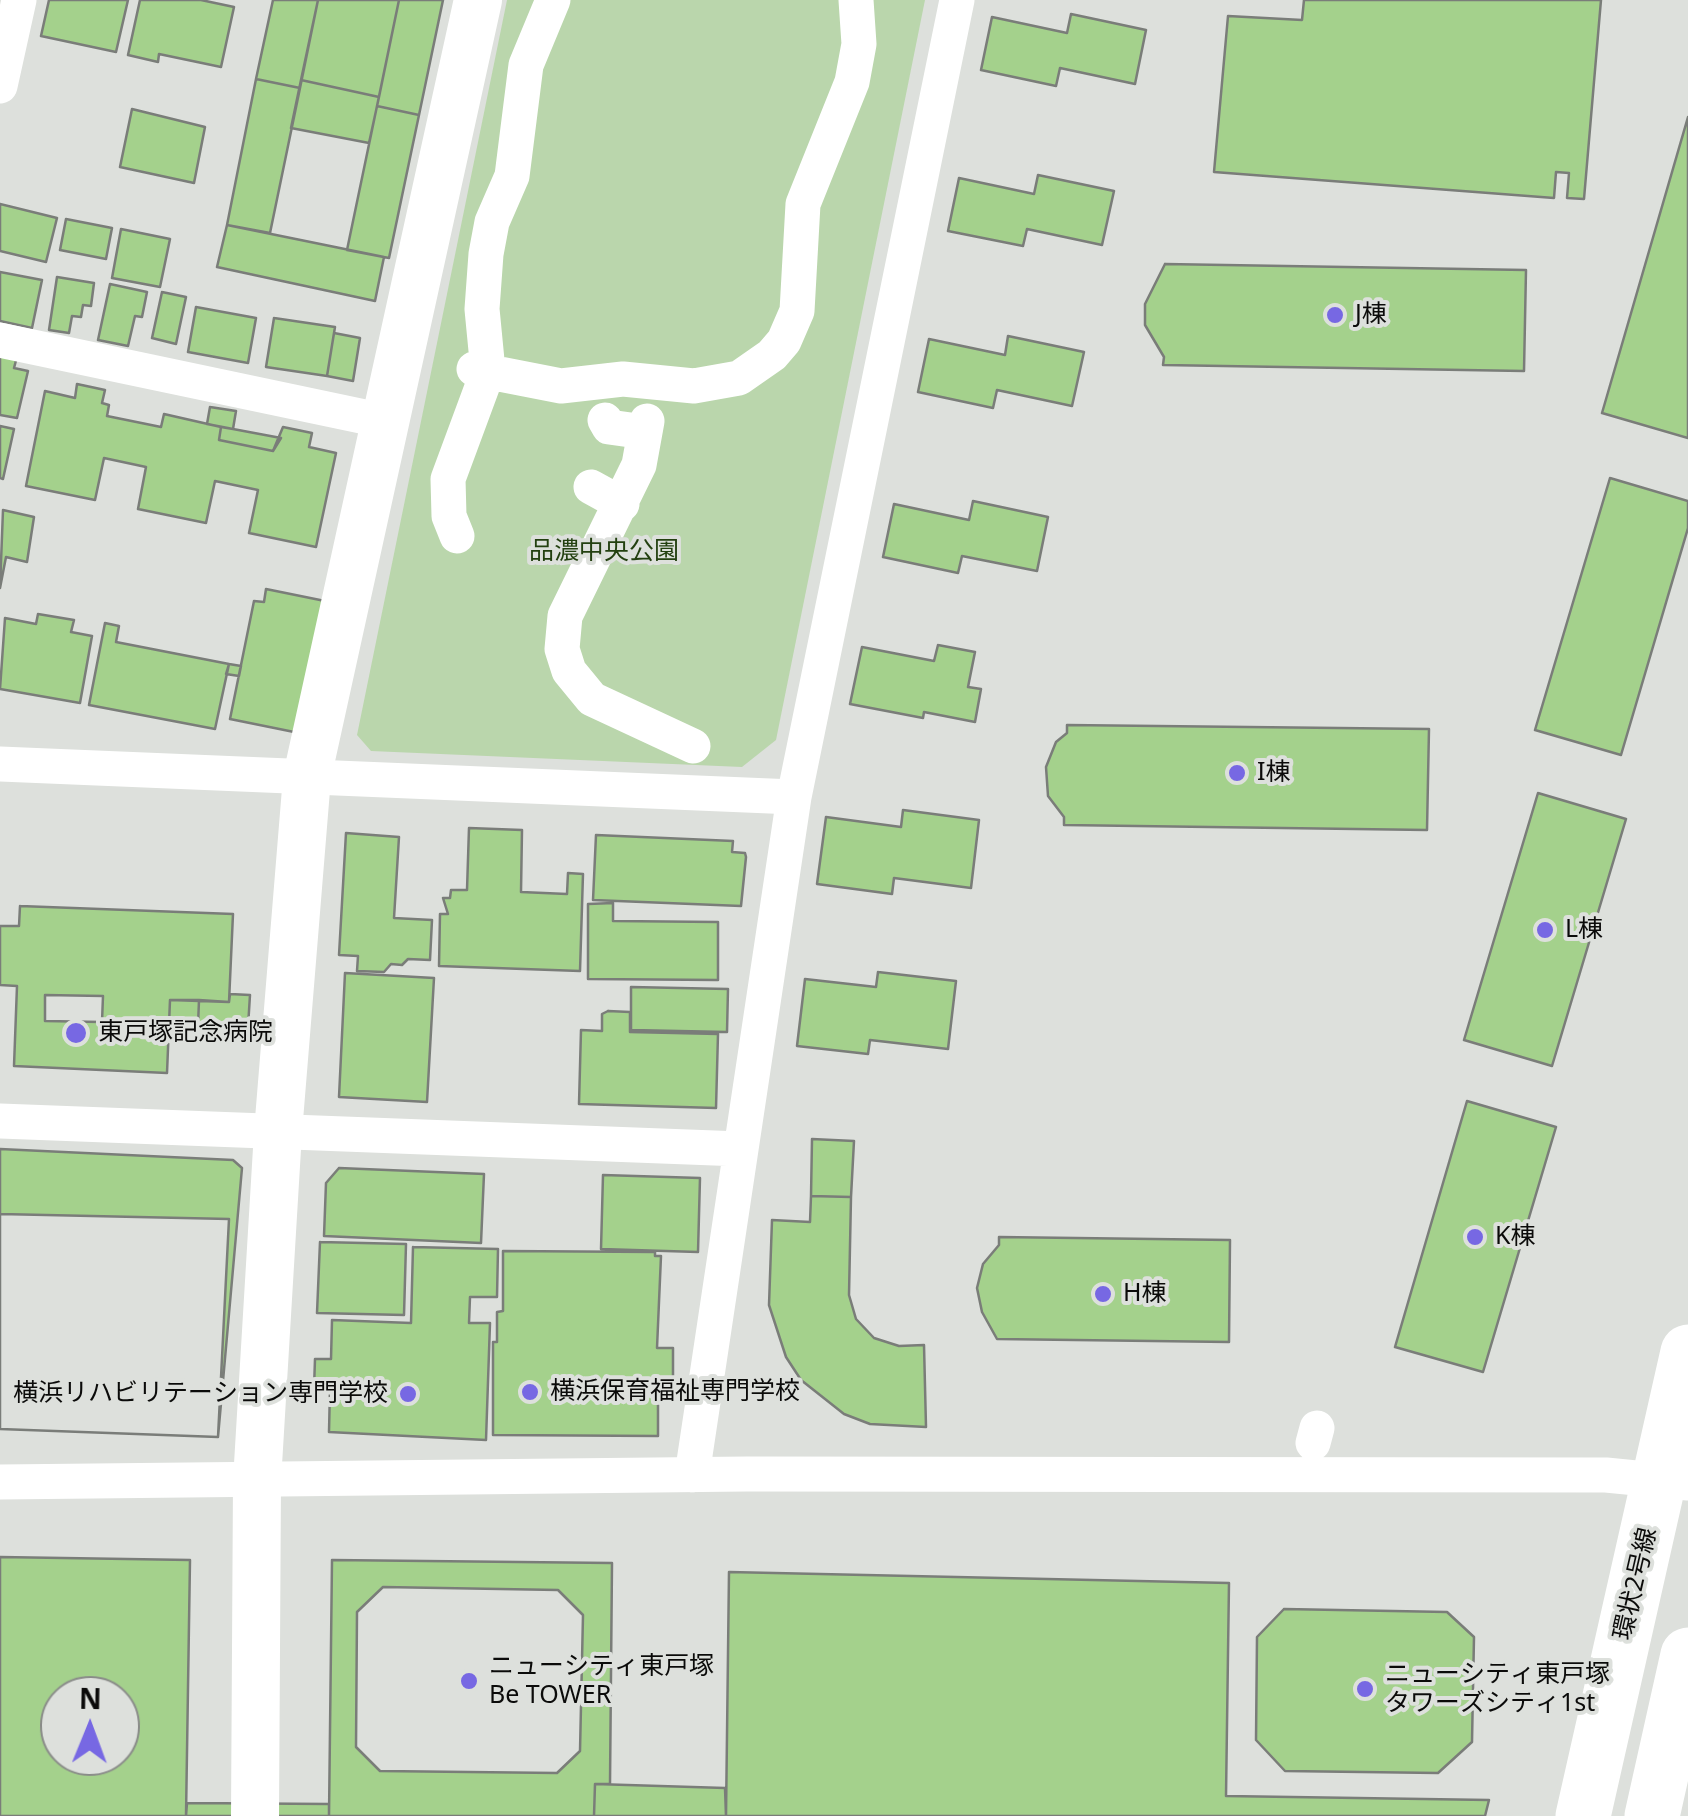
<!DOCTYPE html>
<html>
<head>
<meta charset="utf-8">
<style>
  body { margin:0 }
  #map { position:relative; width:1688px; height:1816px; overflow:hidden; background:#dde0dc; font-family:"Noto Sans",sans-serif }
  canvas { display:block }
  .north { position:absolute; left:40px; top:1676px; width:100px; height:100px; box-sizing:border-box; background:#dde0dc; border:2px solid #898b88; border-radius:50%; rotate:1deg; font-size:28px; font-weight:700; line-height:40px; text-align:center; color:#0b0b0a }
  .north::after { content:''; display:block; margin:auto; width:35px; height:45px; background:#7768e3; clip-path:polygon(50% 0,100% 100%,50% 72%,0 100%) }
</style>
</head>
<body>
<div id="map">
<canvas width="1688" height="1816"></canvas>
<div class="north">N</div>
</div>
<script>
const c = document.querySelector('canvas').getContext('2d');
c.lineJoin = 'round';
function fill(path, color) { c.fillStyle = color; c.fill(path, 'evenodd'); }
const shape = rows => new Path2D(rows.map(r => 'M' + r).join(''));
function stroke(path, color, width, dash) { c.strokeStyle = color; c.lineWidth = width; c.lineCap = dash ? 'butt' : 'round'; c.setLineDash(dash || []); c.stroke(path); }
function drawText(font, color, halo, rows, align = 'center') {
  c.font = font + ' "Noto Sans","Noto Sans JP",sans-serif'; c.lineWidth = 8; c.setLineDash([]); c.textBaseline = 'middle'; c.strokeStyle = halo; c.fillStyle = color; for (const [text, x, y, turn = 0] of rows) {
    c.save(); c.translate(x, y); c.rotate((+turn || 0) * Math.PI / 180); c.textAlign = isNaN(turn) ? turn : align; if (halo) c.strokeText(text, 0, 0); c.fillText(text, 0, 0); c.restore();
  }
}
const green = shape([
  [507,0,925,0,776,740,742,767,371,751,357,735]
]);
const building = shape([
  [49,0,128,0,116,52,41,36,49,0],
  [140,0,201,0,234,7,221,67,159,54,158,62,128,55,140,0],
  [273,0,318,0,300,88,256,79,273,0],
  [318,0,399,0,379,97,301,80,318,0],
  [399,0,443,0,419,115,377,106,399,0],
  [1304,0,1601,0,1584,199,1567,198,1569,173,1556,172,1554,198,1214,172,1228,16,1302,20,1304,0],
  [1071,14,1146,30,1135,84,1060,68,1056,86,981,70,992,17,1067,33,1071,14],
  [256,79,300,88,270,233,227,225,256,79],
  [301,80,379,97,369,143,291,128,301,80],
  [377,106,419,115,389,258,347,250,377,106],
  [132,109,205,127,194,183,120,167,132,109],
  [1688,117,1688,438,1602,413,1688,117],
  [1038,175,1114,191,1102,245,1027,229,1023,246,948,231,959,178,1034,194,1038,175],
  [0,204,57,218,46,262,0,251,0,204],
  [66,219,112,228,106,259,60,250,66,219],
  [227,225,384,257,375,301,217,267,227,225],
  [121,229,170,239,160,287,112,278,121,229],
  [1165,264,1526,270,1524,371,1163,365,1164,357,1145,325,1145,304,1165,264],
  [0,272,42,280,32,328,0,321,0,272],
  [57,277,94,283,91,306,83,305,81,317,72,316,69,333,49,330,57,277],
  [110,284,147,292,142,317,135,316,128,346,98,340,110,284],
  [162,292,186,297,176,344,152,338,162,292],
  [196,307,256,318,248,363,188,352,196,307],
  [274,318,335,327,327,376,266,367,274,318],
  [334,333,360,338,353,381,327,376,334,333],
  [1008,336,1084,352,1072,406,997,390,993,408,918,392,929,339,1005,355,1008,336],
  [0,349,18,353,14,368,28,371,17,418,0,415,0,349],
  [77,384,105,390,102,403,109,405,107,416,161,427,164,414,221,427,219,440,273,451,283,427,312,433,309,447,336,453,316,547,249,533,258,490,215,481,206,523,138,509,146,467,104,458,95,500,26,486,45,391,75,398,77,384],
  [210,407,236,411,233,429,207,424,210,407],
  [0,426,14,429,3,479,0,478,0,426],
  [221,427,233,429,281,438,273,451,219,440,221,427],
  [1610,478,1688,501,1688,528,1621,755,1535,730,1610,478],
  [973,501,1048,517,1037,571,962,556,958,573,883,557,894,504,969,520,973,501],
  [3,510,34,517,27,562,6,557,0,588,3,510],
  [266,589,325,601,299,733,230,719,254,601,264,602,266,589],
  [38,614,74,620,71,632,92,636,80,703,0,689,5,618,36,624,38,614],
  [105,623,119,626,116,642,229,664,215,729,89,705,105,623],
  [938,645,975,652,968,687,981,689,975,722,924,712,923,718,850,704,862,647,934,661,938,645],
  [229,664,241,666,239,676,226,674,229,664],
  [1067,725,1429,729,1427,830,1064,825,1064,817,1048,796,1046,767,1056,742,1067,733,1067,725],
  [1538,793,1626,819,1552,1066,1464,1040,1538,793],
  [903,810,979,820,971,888,894,878,892,894,817,884,826,817,901,827,903,810],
  [469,828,522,830,521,892,567,894,568,873,583,874,580,971,439,966,440,914,448,914,443,898,450,898,451,890,467,890,469,828],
  [346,833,399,837,394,918,432,920,430,960,408,959,402,965,391,964,384,972,357,971,358,956,339,955,346,833],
  [596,835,733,841,732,852,745,853,746,857,741,906,593,900,596,835],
  [613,903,613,921,718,922,718,980,588,979,588,904,613,903],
  [20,906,233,914,229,1002,170,1000,167,1073,14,1066,17,986,0,985,0,926,19,926,20,906],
  [45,995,103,996,102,1022,45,1021,45,995],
  [878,972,956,981,948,1049,870,1040,868,1054,797,1046,805,979,876,987,878,972],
  [345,973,434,978,427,1102,339,1097,345,973],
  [631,987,728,989,727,1032,631,1030,631,987],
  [230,994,250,995,248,1027,198,1026,199,1000,229,1002,230,994],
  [170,1000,199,1000,198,1026,169,1025,170,1000],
  [608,1011,630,1012,630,1032,718,1034,716,1108,579,1104,581,1030,602,1031,602,1014,608,1011],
  [1467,1101,1556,1127,1483,1372,1395,1347,1467,1101],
  [812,1139,854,1141,851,1197,811,1196,812,1139],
  [0,1149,233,1160,242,1168,218,1437,0,1429,0,1149],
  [339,1168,484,1174,481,1243,324,1236,326,1183,339,1168],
  [603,1175,700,1178,698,1252,601,1249,603,1175],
  [811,1196,851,1197,849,1295,856,1319,874,1338,899,1346,924,1345,926,1427,870,1424,844,1414,801,1380,786,1357,769,1305,772,1220,810,1222,811,1196],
  [0,1214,229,1219,218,1437,0,1429,0,1214],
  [999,1237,1230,1240,1229,1342,997,1339,982,1312,977,1288,983,1264,999,1245,999,1237],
  [320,1242,406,1244,404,1315,317,1313,320,1242],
  [413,1247,498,1249,497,1297,470,1297,469,1323,490,1323,486,1440,329,1432,330,1388,314,1388,315,1359,331,1359,332,1320,411,1323,413,1247],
  [503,1251,655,1252,655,1256,661,1256,657,1348,673,1348,673,1379,658,1379,658,1436,493,1435,493,1342,497,1342,497,1312,503,1311,503,1251],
  [0,1557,190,1560,186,1816,0,1816,0,1557],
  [60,1696,120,1696,120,1756,60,1756,60,1696],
  [332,1560,612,1563,610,1784,595,1784,594,1816,329,1816,332,1560],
  [729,1572,1229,1583,1226,1796,1489,1800,1485,1816,726,1816,729,1572],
  [383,1587,558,1590,583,1615,580,1751,557,1773,380,1771,356,1747,357,1612,383,1587],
  [1284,1609,1447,1612,1474,1637,1472,1742,1438,1773,1285,1771,1256,1740,1257,1637,1284,1609],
  [595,1784,725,1788,726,1816,594,1816,595,1784],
  [187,1803,329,1804,329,1816,186,1816,187,1803]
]);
const street = shape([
  [0,86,19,0],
  [0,340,389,422],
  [474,369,561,386,623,379,694,386,739,378,772,355,784,341,797,311,803,204,852,82,859,44,856,0],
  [605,420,609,427,645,432],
  [647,421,639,465,565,616,562,649,569,671,592,699,693,746],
  [591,487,622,504],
  [457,536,449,516,448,479,488,371,482,309,486,254,492,222,512,176,526,65,553,0],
  [0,764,794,797],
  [0,1121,741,1149],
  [1313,1443,1317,1428],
  [692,1475,794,797,957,0],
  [0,1482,747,1474,1606,1475,1688,1483]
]);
const secondary = shape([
  [255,1816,257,1481,278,1132,307,777,478,0]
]);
const primary = shape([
  [1583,1816,1688,1352],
  [1652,1816,1688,1655]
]);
const markers = [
  [1335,315,10,"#7768e3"],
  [1237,773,10,"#7768e3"],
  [1545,930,10,"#7768e3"],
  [76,1033,12,"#7768e3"],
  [1475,1237,10,"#7768e3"],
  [1103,1294,10,"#7768e3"],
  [530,1392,10,"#7768e3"],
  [408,1394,10,"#7768e3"],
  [469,1681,10,"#7768e3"],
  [1365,1689,10,"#7768e3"]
];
const poiNames = [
  ["J棟",1355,315],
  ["I棟",1257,773],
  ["L棟",1565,930],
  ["東戸塚記念病院",98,1033],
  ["K棟",1495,1237],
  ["H棟",1123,1294],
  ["横浜保育福祉専門学校",550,1392],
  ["横浜リハビリテーション専門学校",388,1394,"right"],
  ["ニューシティ東戸塚",489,1667],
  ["Be TOWER",489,1696],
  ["ニューシティ東戸塚",1385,1675],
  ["タワーズシティ1st",1385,1704]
];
const parkNames = [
  ["品濃中央公園",604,552]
];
const streetNames = [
  ["環状2号線",1636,1584,-77]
];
fill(green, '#bad6ac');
fill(building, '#a4d18c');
stroke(building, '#7a7d79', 2.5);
stroke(street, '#fff', 35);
stroke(secondary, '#fff', 48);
stroke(primary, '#fff', 55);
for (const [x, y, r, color] of markers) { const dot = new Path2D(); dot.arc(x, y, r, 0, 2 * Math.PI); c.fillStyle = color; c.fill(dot); stroke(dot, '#dde0dc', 4); }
drawText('25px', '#0b0b0a', '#dde0dc', poiNames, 'left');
drawText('25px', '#234010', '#dde0dc', parkNames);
drawText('25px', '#0b0b0a', '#dde0dc', streetNames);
</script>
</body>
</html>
